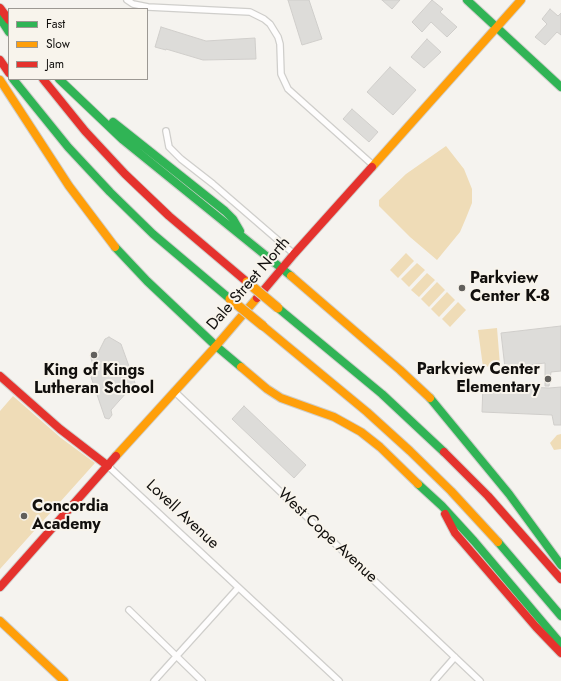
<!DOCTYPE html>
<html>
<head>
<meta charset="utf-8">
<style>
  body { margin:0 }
  #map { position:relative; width:561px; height:681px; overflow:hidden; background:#f5f3ef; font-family:Jost,sans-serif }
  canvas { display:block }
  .legend { position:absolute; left:8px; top:8px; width:140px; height:72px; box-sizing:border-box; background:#f8f4ec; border:1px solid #9c9893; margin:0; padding:5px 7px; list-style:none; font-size:12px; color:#110f0d }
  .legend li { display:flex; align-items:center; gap:8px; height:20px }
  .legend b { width:20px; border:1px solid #9c9893 }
</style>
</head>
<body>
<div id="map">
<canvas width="561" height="681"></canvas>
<ul class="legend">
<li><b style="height:5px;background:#30b455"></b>Fast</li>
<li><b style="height:5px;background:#ff9f0a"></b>Slow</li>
<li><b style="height:5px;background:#e5322d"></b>Jam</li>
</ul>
</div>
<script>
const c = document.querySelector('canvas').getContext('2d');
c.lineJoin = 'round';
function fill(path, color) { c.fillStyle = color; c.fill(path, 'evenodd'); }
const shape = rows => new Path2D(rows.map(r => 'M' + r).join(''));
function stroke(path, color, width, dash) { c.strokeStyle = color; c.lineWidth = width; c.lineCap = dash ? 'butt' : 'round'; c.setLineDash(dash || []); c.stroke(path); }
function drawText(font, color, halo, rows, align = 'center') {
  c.font = font + ' Jost,sans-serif'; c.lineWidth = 4; c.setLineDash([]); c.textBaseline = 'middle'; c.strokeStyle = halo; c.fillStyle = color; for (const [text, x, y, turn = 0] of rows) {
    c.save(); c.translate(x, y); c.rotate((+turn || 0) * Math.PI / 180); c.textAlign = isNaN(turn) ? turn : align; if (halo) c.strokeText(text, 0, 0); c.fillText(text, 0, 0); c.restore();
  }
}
const green = shape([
  [446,146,464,169,472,189,472,203,466,218,460,232,437,260,410,237,379,206,379,200,406,174],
  [406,253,414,261,398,278,390,270],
  [417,263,425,270,409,287,401,279],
  [427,273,435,280,419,297,411,290],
  [437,282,445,290,429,307,421,299],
  [447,292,455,300,439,317,431,309],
  [458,302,466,310,450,327,442,319],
  [497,328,500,365,483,367,478,330],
  [13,396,61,438,95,463,0,569,0,411],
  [561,434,561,449,554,450,550,443,557,435]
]);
const building = shape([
  [288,0,309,0,322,39,302,45,288,0],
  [382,0,400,0,392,9,382,0],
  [432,0,443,9,440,12,457,27,447,37,431,22,422,32,412,22,432,0],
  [550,9,558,16,561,13,561,35,557,32,545,45,535,37,547,24,542,19,550,9],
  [161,27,206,41,255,38,256,59,203,60,166,49,166,50,155,47,161,27],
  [427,39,441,52,424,68,411,57,427,39],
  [390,67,416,90,393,115,367,92,390,67],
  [352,109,378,132,369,142,343,119,352,109],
  [561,326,561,371,551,372,549,386,545,386,545,363,505,368,501,333,561,326],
  [109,337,121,344,135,383,111,410,112,415,109,419,105,418,91,377,96,375,90,355,98,353,105,339,109,337],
  [483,385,549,388,561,387,561,425,554,425,552,415,482,412,483,385],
  [244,406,306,465,294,478,232,419,244,406]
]);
const street = shape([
  [127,0,133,4,148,7,250,12,264,19,270,24,278,37,280,44,281,74,288,89,374,166],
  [166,131,169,147,181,159,213,184,294,254],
  [174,391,480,681],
  [108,466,339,681],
  [129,610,202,681],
  [154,681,238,588],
  [434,681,455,657]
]);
const fast = shape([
  [467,0,561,87],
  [0,18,9,32],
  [13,79,68,147,110,192,153,234,230,299],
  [59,79,123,140,291,276],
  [113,122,225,211,233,219,240,231],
  [115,247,147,281,216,346,241,367],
  [278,308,382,394,444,452],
  [430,398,509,494,561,565],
  [418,484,442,506,474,541,561,644],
  [498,542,561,616]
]);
const slow = shape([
  [0,80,69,186,115,247],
  [372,167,521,0],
  [291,276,400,370,430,398],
  [263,326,367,412,410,451,451,491,498,542],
  [241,367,267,389,281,398,334,417,361,432,380,447,418,484],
  [116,456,216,346,257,298],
  [0,621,64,681]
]);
const jam = shape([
  [0,8,9,20],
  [0,60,9,73],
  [43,79,85,131,125,174,169,216,247,282],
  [257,298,294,254,372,167],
  [0,376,60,429,108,466],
  [444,452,488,496,561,579],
  [445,514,455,533,536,627,561,653],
  [0,587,116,456]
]);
const slowBridge = shape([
  [247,282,278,308],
  [230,299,263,326]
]);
const markers = [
  [462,288,4,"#615f5c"],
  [94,355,4,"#615f5c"],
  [548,379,4,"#615f5c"],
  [24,516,4,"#615f5c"]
];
const poiNames = [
  ["Parkview",470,279],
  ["Center K-8",470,297],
  ["Parkview Center",540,370,"right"],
  ["Elementary",540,388,"right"],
  ["King of Kings",94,371,"center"],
  ["Lutheran School",94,389,"center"],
  ["Concordia",32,507],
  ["Academy",32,525]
];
const streetNames = [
  ["Dale Street North",249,284,-49],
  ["Lovell Avenue",182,515,43],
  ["West Cope Avenue",327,536,43]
];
fill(green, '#efdcb7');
fill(building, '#dddcd9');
stroke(building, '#d0cecb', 1);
stroke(street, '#cfcecb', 8);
stroke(fast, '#cfcecb', 10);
stroke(slow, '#cfcecb', 10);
stroke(jam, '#cfcecb', 10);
stroke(street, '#fefdfd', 5.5);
stroke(fast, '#30b455', 8);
stroke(slow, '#ff9f0a', 8);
stroke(jam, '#e5322d', 8);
stroke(slowBridge, '#cfcecb', 11, []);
stroke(slowBridge, '#ff9f0a', 9);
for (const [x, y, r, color] of markers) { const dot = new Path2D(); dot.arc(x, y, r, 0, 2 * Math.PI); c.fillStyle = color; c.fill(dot); stroke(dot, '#f8f4ec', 1.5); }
drawText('bold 16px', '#110f0d', '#f8f4ec', poiNames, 'left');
drawText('16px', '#110f0d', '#f8f4ec', streetNames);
</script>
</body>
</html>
